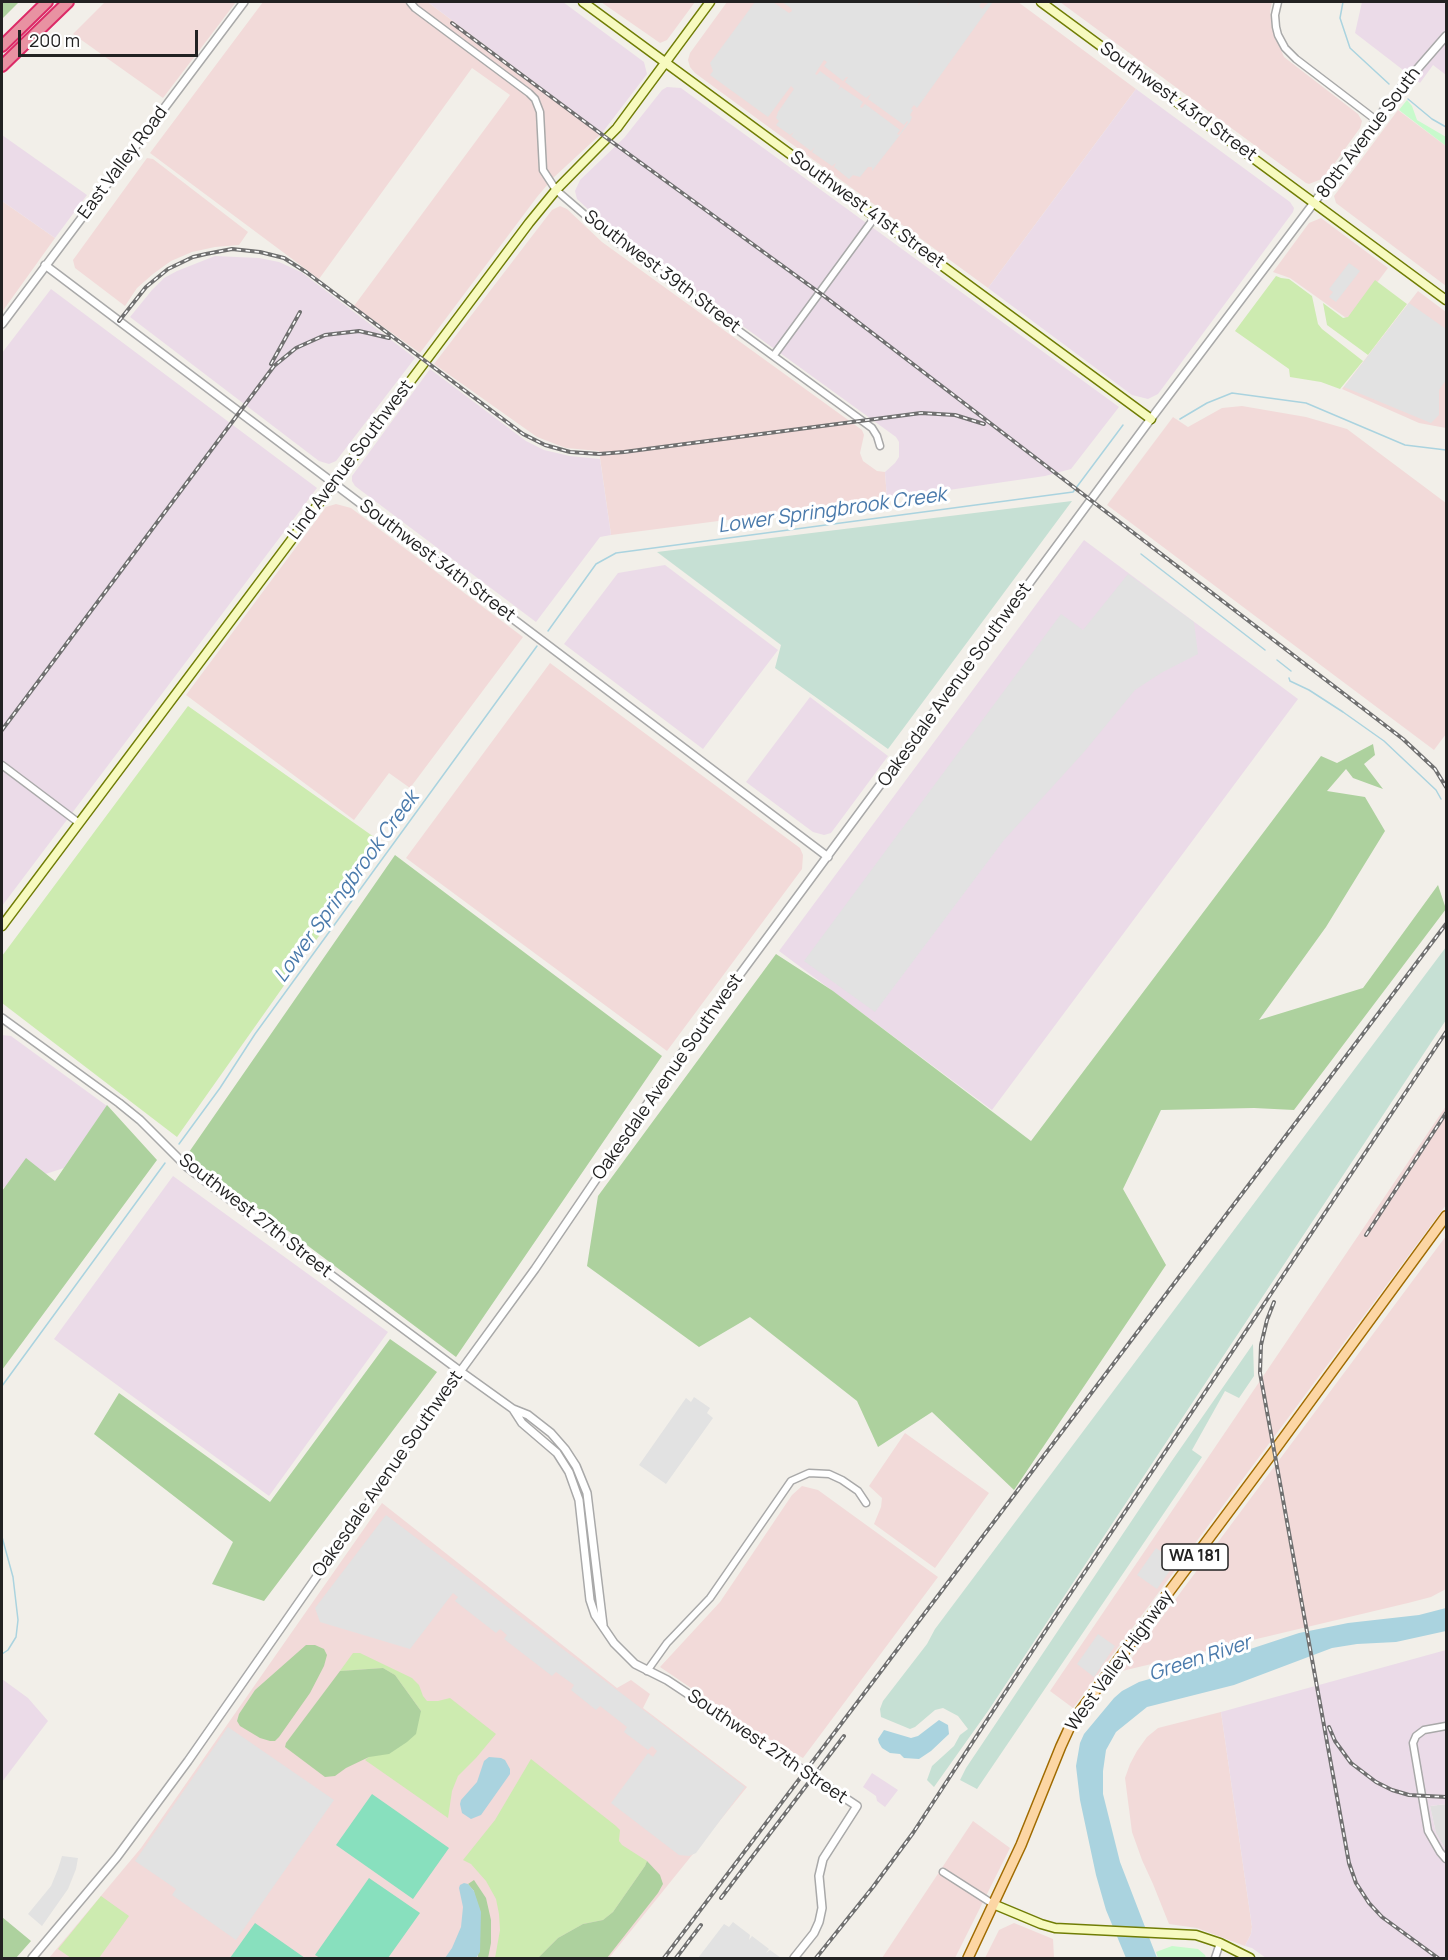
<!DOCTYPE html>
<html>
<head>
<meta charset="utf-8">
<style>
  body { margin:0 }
  #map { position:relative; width:1448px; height:1960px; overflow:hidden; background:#f2efe9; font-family:Manrope,sans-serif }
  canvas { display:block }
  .frame { position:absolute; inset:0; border:3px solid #222; pointer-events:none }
  .scale { position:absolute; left:18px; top:30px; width:180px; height:27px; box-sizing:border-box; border:3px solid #222; border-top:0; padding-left:8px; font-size:18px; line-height:21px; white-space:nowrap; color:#222; -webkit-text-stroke:4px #fff; paint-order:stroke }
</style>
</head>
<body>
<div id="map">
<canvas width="1448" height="1960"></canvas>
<div class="frame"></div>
<div class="scale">200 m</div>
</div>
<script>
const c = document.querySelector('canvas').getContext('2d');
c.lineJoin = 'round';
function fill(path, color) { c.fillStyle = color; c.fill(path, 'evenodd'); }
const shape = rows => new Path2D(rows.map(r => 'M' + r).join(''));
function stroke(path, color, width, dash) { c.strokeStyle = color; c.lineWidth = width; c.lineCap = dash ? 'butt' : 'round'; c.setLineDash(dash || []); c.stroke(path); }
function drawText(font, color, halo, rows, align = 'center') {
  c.font = font + ' Manrope,sans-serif'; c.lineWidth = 6; c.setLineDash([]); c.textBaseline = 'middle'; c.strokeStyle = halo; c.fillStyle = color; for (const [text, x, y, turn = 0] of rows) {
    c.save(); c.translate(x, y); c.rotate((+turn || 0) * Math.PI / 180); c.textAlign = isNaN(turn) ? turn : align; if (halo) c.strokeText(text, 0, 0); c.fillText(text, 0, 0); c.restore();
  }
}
const residential = shape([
  [1446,1804,1446,1850,1436,1833,1430,1806]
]);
const commercial = shape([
  [105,2,236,2,163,98,73,34],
  [263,2,430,2,429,3,602,133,553,178,537,197,420,353,354,306,510,95,472,68,319,279,150,153],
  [601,2,695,2,667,40,660,43],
  [727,2,1018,2,1136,89,988,288,695,73,690,67,688,60,690,53],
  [1060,2,1272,2,1270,11,1272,29,1284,57,1358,114,1362,121,1360,128,1324,178,1309,184,1306,183],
  [1398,110,1446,146,1446,286,1336,203,1334,196],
  [147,158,153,159,248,232,239,245,215,247,192,252,171,261,153,274,137,288,125,306,75,268,73,260],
  [2,201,55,238,2,312],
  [560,206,567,209,602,242,862,430,864,435,860,453,863,461,877,471,885,472,887,499,611,535,599,451,566,448,537,437,434,364,552,210],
  [1321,218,1388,268,1349,320,1290,278,1273,272,1309,223],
  [1418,291,1446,312,1446,428,1419,423,1342,389],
  [1242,406,1306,417,1347,429,1446,503,1446,734,1434,750,1107,505,1173,417,1188,427,1222,408],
  [336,504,351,508,523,637,410,788,389,773,354,820,186,695,326,507],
  [550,663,800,848,803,855,802,869,667,1051,406,858],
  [1446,1106,1446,1205,1073,1708,1050,1691],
  [1446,1236,1446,1589,1431,1597,1408,1603,1122,1671],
  [905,1433,989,1493,935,1568,874,1524,881,1507,882,1498,869,1486],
  [802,1486,818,1490,938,1577,803,1758,756,1732,660,1667,720,1602,792,1495],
  [382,1503,617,1688,631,1680,650,1694,643,1708,747,1787,609,1958,49,1958,141,1848],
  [1221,1712,1252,1927,1251,1934,1245,1946,1197,1928,1169,1924,1153,1884,1142,1860,1132,1832,1125,1778,1130,1764,1137,1751,1147,1737,1158,1728],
  [973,1821,1010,1848,955,1958,882,1958],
  [1014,1923,1053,1939,1054,1958,985,1958,999,1930]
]);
const industrial = shape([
  [430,2,563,2,644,62,647,74,602,133,429,3],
  [1362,2,1446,2,1446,75,1433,65,1420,83,1355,33],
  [667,87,681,88,1119,407,1071,469,1045,476,887,499,885,472,895,463,899,457,899,442,896,437,613,232,577,199,575,191,580,180,624,138,662,90],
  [1136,89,1290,202,1294,208,1293,212,1158,394,1148,399,1132,395,988,288],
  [2,135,87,195,55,238,2,201],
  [215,256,259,258,279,262,301,272,415,358,336,461,329,464,319,461,130,317,152,290,164,278,177,271],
  [51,289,317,488,2,906,2,353],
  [430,369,526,441,544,450,570,456,600,459,611,535,600,537,536,622,355,486,352,481,352,476],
  [1084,540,1298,699,992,1110,779,951],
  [665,565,778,650,703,749,564,644,618,573],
  [810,697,888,756,831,833,824,835,813,832,746,782],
  [2,1035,11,1036,107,1106,64,1168,2,1188],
  [173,1176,388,1332,269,1496,54,1339],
  [1446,1650,1446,1804,1430,1806,1436,1833,1446,1850,1446,1958,1266,1958,1252,1948,1245,1946,1251,1934,1252,1927,1221,1712],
  [2,1679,28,1698,48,1721,2,1782],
  [872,1773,898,1790,885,1807,877,1801,876,1796,863,1787]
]);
const grass = shape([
  [1276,276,1281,278,1289,279,1312,296,1318,324,1322,329,1363,361,1340,389,1321,382,1290,377,1289,369,1235,331],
  [1375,280,1407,304,1368,355,1327,325,1323,303,1343,318,1348,317],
  [188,706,384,844,177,1137,2,1003,2,956],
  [353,1653,360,1653,412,1678,419,1685,423,1696,427,1701,438,1701,450,1698,496,1734,476,1758,458,1776,452,1791,448,1818,365,1760,369,1757,421,1711,395,1675,383,1668,340,1671],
  [531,1759,616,1826,620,1830,619,1841,622,1845,647,1861,645,1866,613,1912,603,1920,583,1924,558,1938,538,1958,495,1958,500,1930,499,1914,496,1899,486,1881,471,1864,463,1860,495,1820],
  [101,1896,129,1916,99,1958,71,1958,58,1949]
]);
const forest = shape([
  [2,2,19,2,2,19],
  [1373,744,1375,755,1364,764,1383,789,1353,778,1346,769,1327,791,1365,797,1385,831,1326,927,1259,1020,1363,988,1438,885,1446,909,1294,1110,1254,1108,1161,1110,1123,1189,1166,1265,1014,1490,932,1412,878,1447,857,1401,750,1317,699,1347,587,1266,598,1196,776,954,833,991,1031,1141,1321,756,1337,763],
  [395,855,662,1056,456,1357,187,1155],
  [107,1105,157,1160,2,1370,2,1191,26,1158,55,1181],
  [390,1339,437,1372,264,1601,212,1584,233,1542,94,1434,119,1393,270,1502],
  [306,1645,315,1645,324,1649,327,1655,324,1666,310,1693,279,1737,275,1741,270,1741,260,1738,240,1726,237,1721,239,1714,255,1690],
  [383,1668,395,1675,421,1711,416,1734,407,1742,389,1754,369,1757,346,1768,335,1776,325,1777,285,1747,286,1743,340,1671],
  [647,1861,660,1875,663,1884,658,1893,607,1958,538,1958,558,1938,583,1924,603,1920,613,1912,645,1866],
  [474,1880,486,1898,491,1920,491,1943,488,1958,476,1958,478,1957,474,1891,468,1884],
  [2,1917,31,1941,16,1958,2,1958]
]);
const wetland = shape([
  [1072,501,888,749,775,668,781,645,657,552],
  [1446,947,1446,1020,988,1711,934,1787,927,1780,932,1766,954,1746,960,1735,968,1729,958,1716,943,1708,935,1710,915,1727,910,1729,881,1717,880,1709,883,1701,927,1644,935,1629],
  [1253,1344,1254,1376,1239,1398,1225,1391,1192,1450,1202,1457,977,1789,960,1780,966,1768,1171,1462]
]);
const park = shape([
  [1407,100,1412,106,1417,120,1446,137,1446,146,1399,110],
  [1172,1946,1198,1949,1205,1955,1206,1958,1158,1958,1156,1952]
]);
const pitch = shape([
  [372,1794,449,1848,413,1899,336,1845],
  [369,1878,420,1913,388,1958,320,1958,315,1955],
  [255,1923,305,1958,230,1958]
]);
const parking = shape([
  [755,2,773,2,789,13,792,11,791,8,782,2,886,2,886,4,888,2,919,2,918,6,921,2,948,2,947,6,950,2,982,2,979,6,982,9,989,2,993,2,917,108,914,105,911,109,913,110,910,115,912,117,910,122,872,171,872,167,868,167,860,177,853,175,849,179,834,167,836,163,832,166,812,152,815,147,811,151,791,136,794,132,790,135,776,125,779,121,776,118,778,112,794,89,791,86,768,117,710,75,713,71,710,63],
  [824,60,827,62,824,66,843,81,846,77,848,77,845,82,866,98,871,94,868,99,904,125,907,121,908,122,899,135,897,134,900,130,865,104,862,108,860,107,863,102,841,87,838,90,840,86,820,71,817,75,815,74],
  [1349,263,1360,271,1336,302,1329,297,1333,292,1329,289],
  [1409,303,1446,329,1446,380,1439,390,1439,415,1431,423,1344,387],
  [1128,574,1194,622,1198,654,1161,673,1135,690,1084,752,1004,840,875,1012,804,961,1061,614,1083,630],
  [694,1397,710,1408,707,1413,713,1418,666,1484,639,1465,686,1398,691,1402],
  [386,1515,745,1787,696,1853,689,1856,679,1855,611,1803,648,1753,653,1757,657,1751,652,1746,648,1750,624,1732,627,1727,600,1706,596,1710,571,1690,574,1685,556,1672,552,1676,504,1639,507,1635,500,1629,496,1633,455,1601,458,1597,453,1593,410,1649,320,1622,315,1608],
  [1156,1548,1176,1562,1157,1589,1137,1575],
  [1098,1634,1115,1646,1094,1677,1077,1664],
  [228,1727,334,1800,236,1940,172,1895,176,1889,135,1861],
  [62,1856,78,1858,76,1869,68,1889,42,1926,28,1914,51,1886,58,1869],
  [733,1922,750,1935,749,1940,752,1936,769,1949,766,1953,770,1950,781,1958,698,1958,724,1924,729,1927]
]);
const water = shape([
  [1446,1608,1446,1631,1396,1642,1357,1644,1332,1648,1234,1685,1147,1707,1116,1732,1106,1750,1103,1771,1103,1794,1120,1862,1157,1958,1126,1958,1106,1910,1096,1875,1080,1800,1076,1766,1080,1743,1084,1734,1114,1698,1122,1691,1139,1682,1223,1658,1299,1633,1348,1623,1419,1615],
  [939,1720,948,1725,949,1734,931,1751,919,1759,904,1758,900,1754,890,1753,882,1748,879,1743,878,1739,884,1730,911,1738,918,1736],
  [489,1757,501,1758,505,1760,510,1769,510,1774,481,1815,471,1819,462,1813,460,1804,461,1800,477,1782,484,1761],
  [464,1883,468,1884,474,1891,481,1912,480,1952,476,1958,445,1958,452,1948,461,1927,463,1907,459,1888,460,1885]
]);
const stream = shape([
  [1343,2,1340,18,1350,48,1389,84],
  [1408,99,1432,119,1446,127],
  [1180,419,1207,403,1232,393,1306,403,1405,445,1446,450],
  [1141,554,1265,650],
  [548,631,596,564,616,553,1073,492,1123,425],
  [1277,660,1291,671],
  [1289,678,1290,681,1309,690,1343,712,1384,741,1436,790,1441,799],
  [179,1144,220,1088,255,1034,537,646],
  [2,1386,165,1163],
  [2,1537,13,1577,18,1620,16,1637,8,1650,2,1654]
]);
const minor = shape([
  [410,2,415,8,529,93,535,99,540,112,543,170,556,190,613,239,872,428,877,436,880,446],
  [1278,2,1275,15,1276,27,1278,35,1285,48,1296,59,1376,120],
  [774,355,875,217],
  [2,765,79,823],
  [647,1671,667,1643,710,1598,791,1481,809,1473,829,1474,842,1480,858,1491,866,1503],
  [1446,1726,1424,1730,1416,1736,1413,1743,1428,1831,1440,1852,1446,1859],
  [943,1872,993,1904],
  [1215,1958,1220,1943]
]);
const tertiary = shape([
  [45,265,828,857],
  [2,324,244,2],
  [2,1018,119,1103,140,1120,187,1167,213,1187,460,1371,513,1409,528,1415,551,1433,565,1449,576,1466,587,1493,603,1625],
  [513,1409,522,1423,557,1453,569,1472,579,1500,590,1600,595,1615,614,1643,635,1664,667,1680,857,1806,823,1859,819,1876,822,1908,819,1922,814,1933,794,1958],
  [32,1958,117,1857,188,1761,454,1380,535,1269,684,1050,1147,424,1399,90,1446,36]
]);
const secondary = shape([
  [583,2,1151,419],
  [1041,2,1446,300],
  [2,926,529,223,556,190,617,128,710,2],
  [993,1904,1041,1924,1055,1928,1196,1935,1220,1943,1250,1958]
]);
const primary = shape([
  [968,1958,1021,1845,1061,1746,1072,1722,1274,1451,1446,1216]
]);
const motorway = shape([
  [2,46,47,2],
  [2,66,68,2]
]);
const rail = shape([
  [452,23,608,139,824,296,1403,739,1435,769,1446,787],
  [119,321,146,287,168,269,193,257,206,254,232,249,260,252,284,258,306,272,523,434,545,445,570,452,599,454,624,452,921,413,955,415,984,424],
  [271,364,300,312],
  [2,730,274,366,296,348,325,335,359,331,389,338],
  [1366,1235,1446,1113],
  [1274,1302,1267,1320,1261,1345,1260,1373,1349,1863,1356,1883,1369,1903,1382,1917,1438,1958],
  [1329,1727,1335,1741,1351,1763,1376,1782,1392,1790,1409,1795,1446,1797],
  [721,1898,844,1736],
  [664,1958,1446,924],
  [676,1958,701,1925],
  [816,1958,873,1887,913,1833,1050,1624,1446,1032]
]);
const shields = [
  [1195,1557,66]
];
const shieldNames = [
  ["WA 181",1195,1557]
];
const streetNames = [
  ["Southwest 43rd Street",1178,102,36],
  ["80th Avenue South",1369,133,-53],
  ["East Valley Road",123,163,-53],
  ["Southwest 41st Street",867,210,36],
  ["Southwest 39th Street",662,272,37],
  ["Lind Avenue Southwest",351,460,-53],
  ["Southwest 34th Street",437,561,37],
  ["Oakesdale Avenue Southwest",955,685,-54],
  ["Oakesdale Avenue Southwest",668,1077,-55],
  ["Southwest 27th Street",255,1216,38],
  ["Oakesdale Avenue Southwest",388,1474,-55],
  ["West Valley Highway",1120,1661,-54],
  ["Southwest 27th Street",767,1747,34]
];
const waterNames = [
  ["Lower Springbrook Creek",832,511,-8],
  ["Lower Springbrook Creek",347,887,-54],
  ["Green River",1200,1659,-18]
];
fill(residential, '#e0dfdf');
fill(commercial, '#f2dad9');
fill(industrial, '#ebdbe8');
fill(grass, '#cdebb0');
fill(forest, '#add19e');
fill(wetland, '#c6e0d4');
fill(park, '#c8facc');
fill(pitch, '#88e0be');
fill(parking, '#e2e2e2');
fill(water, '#aad3df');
stroke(stream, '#aad3df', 1.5);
stroke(minor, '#a9a9a9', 9);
stroke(tertiary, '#a9a9a9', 10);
stroke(secondary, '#707d05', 11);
stroke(primary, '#a06b00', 12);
stroke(motorway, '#dc2a67', 14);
stroke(minor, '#fff', 6);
stroke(tertiary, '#fff', 7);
stroke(secondary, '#f7fabf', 8);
stroke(primary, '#fcd6a4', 9);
stroke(motorway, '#e892a2', 10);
stroke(rail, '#707070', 4);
stroke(rail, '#fff', 1.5, [4.5]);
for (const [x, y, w] of shields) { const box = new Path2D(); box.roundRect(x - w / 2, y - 13, w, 26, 4.5); c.fillStyle = '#fff'; c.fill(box); stroke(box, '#222', 1.5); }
drawText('bold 16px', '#222', null, shieldNames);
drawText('18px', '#222', '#fff', streetNames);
drawText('italic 20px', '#4a7aab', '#fff', waterNames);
</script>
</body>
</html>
